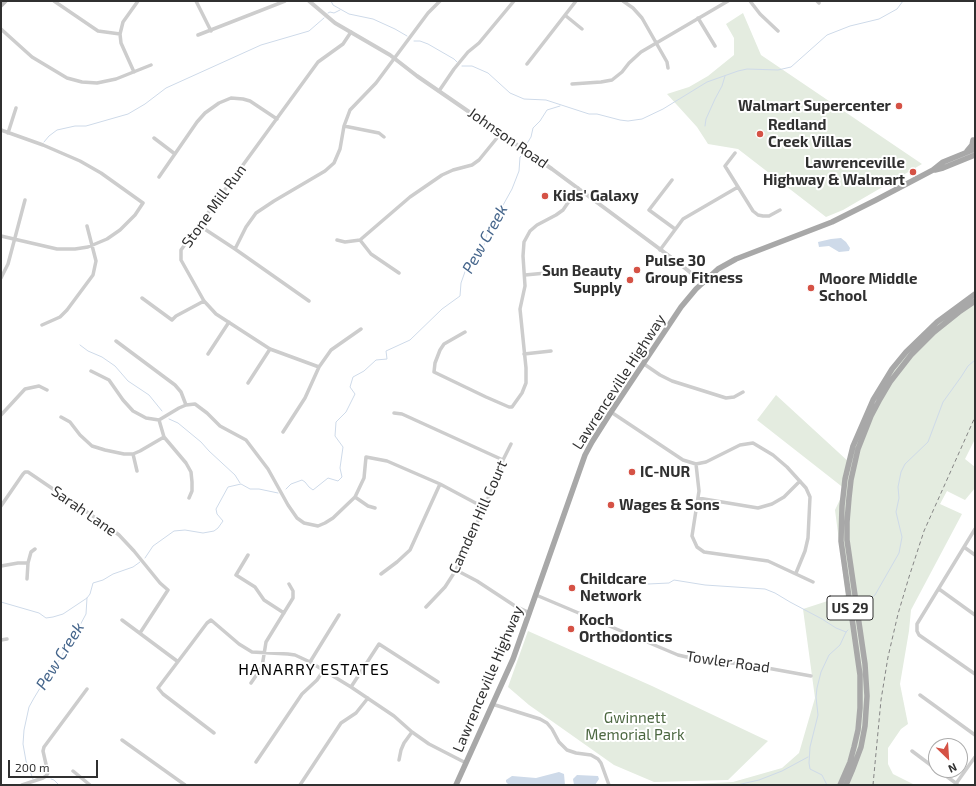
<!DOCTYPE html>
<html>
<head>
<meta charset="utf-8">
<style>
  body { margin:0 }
  #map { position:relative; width:976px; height:786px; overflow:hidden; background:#fff; font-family:"Exo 2",sans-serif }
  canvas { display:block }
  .frame { position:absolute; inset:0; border:2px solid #303030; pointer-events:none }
  .north { position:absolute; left:928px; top:738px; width:40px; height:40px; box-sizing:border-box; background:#fff; border:1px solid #acacac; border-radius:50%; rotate:155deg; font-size:11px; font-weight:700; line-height:16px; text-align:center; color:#303030 }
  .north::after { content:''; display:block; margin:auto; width:14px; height:18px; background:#d55245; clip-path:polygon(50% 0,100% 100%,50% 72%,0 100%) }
  .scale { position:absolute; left:8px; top:760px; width:90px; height:18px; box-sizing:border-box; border:2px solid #303030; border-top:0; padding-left:5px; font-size:12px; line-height:14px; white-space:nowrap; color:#303030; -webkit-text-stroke:3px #fff; paint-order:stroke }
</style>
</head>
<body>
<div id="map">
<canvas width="976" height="786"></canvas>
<div class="frame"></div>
<div class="north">N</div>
<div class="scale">200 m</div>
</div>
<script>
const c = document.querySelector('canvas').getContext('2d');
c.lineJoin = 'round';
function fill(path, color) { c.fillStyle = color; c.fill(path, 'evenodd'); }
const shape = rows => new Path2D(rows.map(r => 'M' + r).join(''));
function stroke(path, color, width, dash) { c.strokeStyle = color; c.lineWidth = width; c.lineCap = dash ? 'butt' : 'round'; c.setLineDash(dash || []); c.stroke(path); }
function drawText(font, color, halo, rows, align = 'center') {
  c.font = font + ' "Exo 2",sans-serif'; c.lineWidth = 4; c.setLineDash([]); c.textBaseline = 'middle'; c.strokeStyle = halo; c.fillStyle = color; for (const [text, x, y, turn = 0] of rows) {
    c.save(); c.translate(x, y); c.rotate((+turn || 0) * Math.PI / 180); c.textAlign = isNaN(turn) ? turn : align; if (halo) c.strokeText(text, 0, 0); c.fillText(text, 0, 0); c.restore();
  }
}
const green = shape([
  [743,13,761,55,922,164,843,210,826,217,738,149,708,144,697,127,667,94,689,87,708,76,734,55,734,38,726,24],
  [975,294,975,439,965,459,975,467,975,488,965,500,947,491,940,504,962,514,911,610,909,631,900,684,908,724,901,729,888,748,888,764,893,774,915,785,671,785,733,782,782,768,799,753,815,698,803,609,846,595,835,510,845,489,757,420,776,395,850,463,856,441,902,353],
  [528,631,652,686,768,741,728,780,654,782,614,765,529,705,508,687]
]);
const water = shape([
  [841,238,846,242,850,248,849,251,839,252,829,246,819,247,818,242,831,239],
  [559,772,564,774,565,785,509,785,506,782,506,780,512,776,536,778],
  [577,775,598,776,599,779,595,785,574,785,573,779]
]);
const stream = shape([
  [331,1,333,5,349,14,373,19,395,29,407,36],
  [328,13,330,12,334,13,340,10],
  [414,41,420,41,428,44,454,59,457,62],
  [462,66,472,66,488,73,510,93,524,99,546,100,589,114,597,114,620,120,628,121,642,119,663,109,707,82,738,71,747,69,778,70,791,67,827,35,850,26,879,19,897,9,903,1],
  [705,126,706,119,715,99,722,86,725,76],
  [44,142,49,136,57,130,75,126,86,126,128,114,145,104,166,88,261,45,309,31,324,18],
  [526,145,531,137,533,128,540,121,547,110,560,106],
  [80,345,88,351,102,357,115,366,128,381,149,395,162,411],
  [169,419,178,423,201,442,209,451,235,475,240,483],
  [286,489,291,484,302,480,305,482,309,487,313,490,328,478,338,481,342,477,340,468,343,447,335,436,336,422,346,412,355,394,350,387,353,377,364,371,376,360,387,359,386,351,410,340,442,309,460,296,461,283,467,266,484,245,487,234,512,189,519,171,520,157,523,154],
  [145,558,153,546,174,531,185,530,203,533,214,531,218,528,223,521,217,514,216,509,228,487,241,484,250,489,259,489,278,493],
  [596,581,609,579,620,582,630,581,648,584,669,583,674,580,705,585,765,589,775,593,790,602,822,619,836,628,846,632],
  [1,602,39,613,46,618,53,617,63,614,87,598,90,594,93,583,103,580,113,574,133,567,140,562],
  [862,610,871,598,875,595,899,553,902,537,896,512,899,498,898,487,901,472,905,464,928,442,943,402,961,377,968,366,975,360],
  [33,779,26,761,23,744,24,730,29,707,34,698,51,670,61,658,63,653,71,642,86,614,87,598],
  [51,779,54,780,59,785],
  [737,785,759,780,782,771,808,757],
  [827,785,822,775,810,769,809,763,810,747,818,715,816,697,817,688,821,672,829,655,840,645,846,632,848,630]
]);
const minor = shape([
  [54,1,98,31,120,34],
  [196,1,211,31],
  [623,1,633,8,642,18,667,62,668,68],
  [750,1,760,14,778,31],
  [817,1,819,3],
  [566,16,582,29],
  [698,18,715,46],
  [1,29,32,57,67,78,82,82,97,83,116,79,151,65],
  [198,35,285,1],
  [527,64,576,1],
  [134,72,121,43,120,34,123,22,138,1],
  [572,84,601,82,612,80,622,72,629,63,641,52,728,1],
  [439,91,454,69,468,52,479,43,514,1],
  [344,126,379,133,384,137],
  [1,130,43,145,80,161,101,173,143,203,135,215,120,230,107,239,88,247,75,249,57,249,1,236],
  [8,133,16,108],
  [154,138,175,154],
  [735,153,725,166,753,211,758,215,763,216,769,216,780,210],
  [159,177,197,122,205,113,219,103,231,98,243,99,250,101,277,119],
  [672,180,649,210,675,229],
  [200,226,235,249,309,301],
  [337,240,345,242,360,240,410,197,442,175,453,170,472,165,479,160,501,133],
  [360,240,371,254,399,273],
  [235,249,246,227,256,213,274,201,325,171,334,163,340,149,344,126,350,110,376,83,428,13,440,1],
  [660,250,683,219,738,187],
  [525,275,546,273],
  [1,278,8,264,25,200],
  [142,298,172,320,176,316,204,301],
  [42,325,60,317,67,310,93,275,96,261,87,226],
  [465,332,444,344,440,350,435,363,434,372,486,397,509,407,512,407,522,393,526,383,526,368,520,309,525,286,523,256,524,242,530,231,537,225,556,215,563,210,578,188],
  [116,341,175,385,181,392,186,405],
  [208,354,229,322],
  [524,354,551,351],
  [644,364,660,375,672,381,726,398,734,397,743,392],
  [319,367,270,349,216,314,204,301,181,260,181,250,318,62,343,44,351,32],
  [91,371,109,380,123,400,133,411,146,418,159,420,179,408,186,405,195,404,207,413,220,426,246,440,268,469,288,505,297,518,304,523,318,526,325,523,333,518,355,497,364,478,366,457,387,461,440,484,483,507],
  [248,383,270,349],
  [611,412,683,460,696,464,706,462,740,445,753,443,773,455,787,467,806,488,810,497,808,538,805,551,796,573],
  [394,413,402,414,503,460],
  [1,415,25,389,39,386,47,390],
  [61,417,70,422,80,435,92,446,105,450,124,454,133,454,140,451,164,437],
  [159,420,164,437,186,463,191,472,192,482,192,491,189,498],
  [283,432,305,398,319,367,331,350,361,329],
  [133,454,137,471],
  [696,464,699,491,692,536,697,547,704,552,768,561,813,582],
  [355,497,368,506,375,508],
  [698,498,758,508,772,504,784,497,800,481],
  [1,506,23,474,25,472,28,472,103,523,119,535,134,551,160,583,168,590,140,633],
  [975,529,917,624,917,631,919,635,975,674],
  [964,547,975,555],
  [248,555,236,575,255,587,264,600,284,613],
  [1,566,18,563,28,563],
  [456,570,477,581,515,606,530,613],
  [381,574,397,562,410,550,440,484],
  [27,579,28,563,31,552,35,549],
  [939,589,975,615],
  [536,595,678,655,704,661,745,664,811,676],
  [426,607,445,587,456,570,497,478,503,460,511,444],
  [122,620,177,661],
  [1,640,7,639],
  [310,662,339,615],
  [251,683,262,667,266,642,293,598,293,591,289,584],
  [351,687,379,644,438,682],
  [920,695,975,735],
  [492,704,540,719,547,723,552,729,559,742,567,750,576,753,591,755,598,759,601,763,609,785],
  [214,733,163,694,158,688,192,643,207,623,211,620,239,644,252,652,288,654,295,655,310,662,351,687,394,716,412,732,429,744,466,763],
  [122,740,185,785],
  [912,751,936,769],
  [399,760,401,750,404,743,412,732],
  [256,762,302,694,317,680,323,671],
  [938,770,957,784],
  [73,771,90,785],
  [22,785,43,778,46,776,48,773,43,751,44,747,87,689],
  [300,785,341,723,356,713,368,698],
  [955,785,975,757]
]);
const tertiary = shape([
  [309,1,335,23,390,55,417,76,552,169,680,264,702,282]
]);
const secondary = shape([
  [1,5,5,1]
]);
const primary = shape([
  [967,151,972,145,973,140,975,141],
  [935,170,943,168,975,155],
  [456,785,513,659,585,455,592,442,611,412,681,307,696,289,718,269,736,259,832,222,876,200,933,170,943,162,975,149],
  [840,785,850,762,854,747,858,730,860,708,860,675,841,541,842,506,845,479,853,446,873,400,892,369,906,352,937,322,975,294],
  [846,785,852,771,861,747,865,726,867,696,865,664,847,540,847,522,849,498,851,480,858,449,871,416,880,399,890,382,911,355,934,332,959,312,975,301]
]);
const rail = shape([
  [873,785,881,700,888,657,898,614,909,577,924,531,975,417]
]);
const markers = [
  [899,106,4,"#d55245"],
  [760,134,4,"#d55245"],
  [913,172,4,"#d55245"],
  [545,196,4,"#d55245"],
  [637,270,4,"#d55245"],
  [630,280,4,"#d55245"],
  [811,288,4,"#d55245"],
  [632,472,4,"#d55245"],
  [611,505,4,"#d55245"],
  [572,588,4,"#d55245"],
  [571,629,4,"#d55245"]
];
const shields = [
  [850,608,46]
];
const shieldNames = [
  ["US 29",850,608]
];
const poiNames = [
  ["Walmart Supercenter",891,106,"right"],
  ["Redland",768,125],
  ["Creek Villas",768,142],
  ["Lawrenceville",905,163,"right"],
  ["Highway & Walmart",905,180,"right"],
  ["Kids' Galaxy",553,196],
  ["Pulse 30",645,261],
  ["Group Fitness",645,278],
  ["Sun Beauty",622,271,"right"],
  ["Supply",622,288,"right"],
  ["Moore Middle",819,279],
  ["School",819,296],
  ["IC-NUR",640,472],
  ["Wages & Sons",619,505],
  ["Childcare",580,579],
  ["Network",580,596],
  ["Koch",579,620],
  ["Orthodontics",579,637]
];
const streetNames = [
  ["Johnson Road",508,138,35],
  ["Stone Mill Run",214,206,-54],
  ["Lawrenceville Highway",619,382,-57],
  ["Sarah Lane",84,511,35],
  ["Camden Hill Court",478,517,-66],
  ["Towler Road",728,662,8],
  ["Lawrenceville Highway",488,679,-67]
];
const parkNames = [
  ["Gwinnett",635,718],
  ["Memorial Park",635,735]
];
const waterNames = [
  ["Pew Creek",485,239,-61],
  ["Pew Creek",60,656,-58]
];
const neighbourhoodNames = [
  ["HANARRY ESTATES",314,670]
];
fill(green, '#e4ece0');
fill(water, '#cedae9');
stroke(stream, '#cedae9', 1);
stroke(minor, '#cdcdcd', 3.5);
stroke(tertiary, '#cdcdcd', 4);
stroke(secondary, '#bababa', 5);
stroke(primary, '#a8a8a8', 5.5);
stroke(rail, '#858585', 1, [4, 3]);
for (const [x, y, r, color] of markers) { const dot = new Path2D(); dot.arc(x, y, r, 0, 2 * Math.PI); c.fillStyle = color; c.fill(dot); stroke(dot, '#fff', 1.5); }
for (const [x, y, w] of shields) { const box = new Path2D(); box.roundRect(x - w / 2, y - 12, w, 24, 3); c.fillStyle = '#fff'; c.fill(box); stroke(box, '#303030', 1); }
drawText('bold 14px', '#303030', null, shieldNames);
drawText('bold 15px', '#303030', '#fff', poiNames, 'left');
drawText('15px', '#303030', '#fff', streetNames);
drawText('15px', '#4d6842', '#fff', parkNames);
drawText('italic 16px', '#45658b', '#fff', waterNames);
c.letterSpacing = '1px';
drawText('16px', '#000', '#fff', neighbourhoodNames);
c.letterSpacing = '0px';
</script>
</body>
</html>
